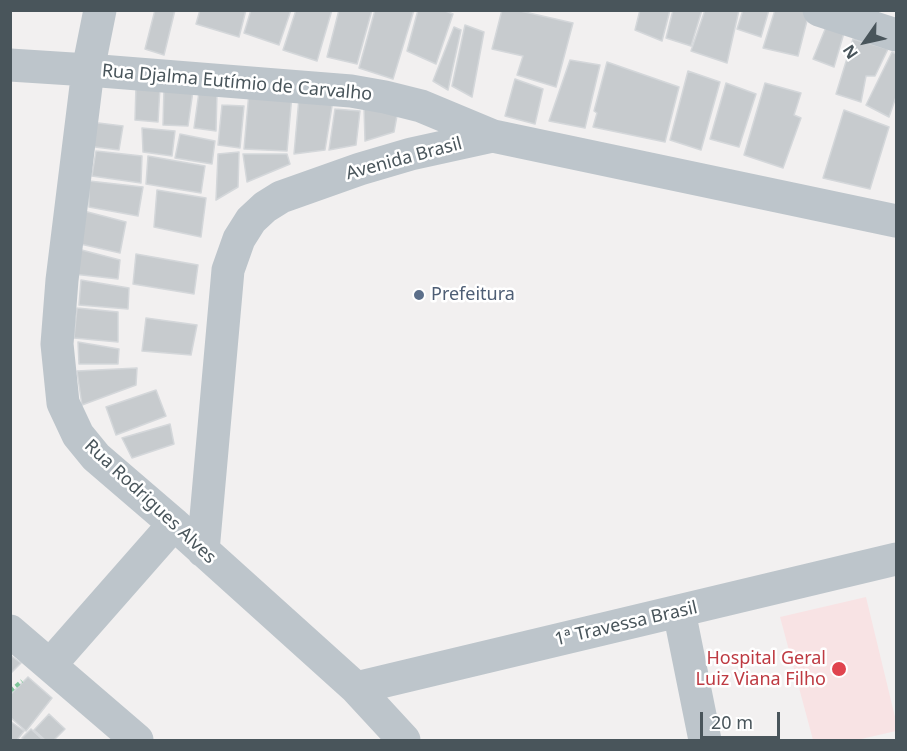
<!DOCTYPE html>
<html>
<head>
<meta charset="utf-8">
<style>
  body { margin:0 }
  #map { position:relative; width:907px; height:751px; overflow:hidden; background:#f2f0f0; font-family:"Noto Sans",sans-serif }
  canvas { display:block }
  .frame { position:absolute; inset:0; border:12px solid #49555b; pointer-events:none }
  .north { position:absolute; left:835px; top:12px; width:60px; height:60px; -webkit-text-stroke:4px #fff; paint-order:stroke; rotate:236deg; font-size:16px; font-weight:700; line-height:24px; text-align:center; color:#49555b }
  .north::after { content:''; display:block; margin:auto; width:21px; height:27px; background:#49555b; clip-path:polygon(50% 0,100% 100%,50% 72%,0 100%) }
  .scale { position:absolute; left:700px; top:712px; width:80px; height:27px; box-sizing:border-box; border:3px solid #49555b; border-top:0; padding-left:8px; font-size:18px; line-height:21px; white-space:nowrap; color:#49555b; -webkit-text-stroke:4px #fff; paint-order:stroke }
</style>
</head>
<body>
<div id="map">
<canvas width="907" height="751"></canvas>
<div class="frame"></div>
<div class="north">N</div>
<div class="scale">20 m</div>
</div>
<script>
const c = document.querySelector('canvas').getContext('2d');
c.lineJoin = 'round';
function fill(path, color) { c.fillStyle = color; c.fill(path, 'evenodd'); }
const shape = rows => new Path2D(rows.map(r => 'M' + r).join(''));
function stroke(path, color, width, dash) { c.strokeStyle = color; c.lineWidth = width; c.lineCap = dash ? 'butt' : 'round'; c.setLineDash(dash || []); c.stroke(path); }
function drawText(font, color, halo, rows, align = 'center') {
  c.font = font + ' "Noto Sans",sans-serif'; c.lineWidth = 5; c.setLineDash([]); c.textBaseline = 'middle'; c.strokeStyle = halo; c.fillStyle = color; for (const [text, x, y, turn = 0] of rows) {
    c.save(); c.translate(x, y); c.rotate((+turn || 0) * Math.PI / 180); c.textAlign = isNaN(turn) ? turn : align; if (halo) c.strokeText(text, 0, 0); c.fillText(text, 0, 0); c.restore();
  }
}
const medical = shape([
  [866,597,896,721,896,731,857,740,813,740,780,617]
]);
const building = shape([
  [155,10,175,10,164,55,145,49,155,10],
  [200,10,246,10,239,37,196,24,200,10],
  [251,10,291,10,279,45,244,33,251,10],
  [296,10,332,10,317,61,283,50,296,10],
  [339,10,372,10,357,64,327,57,339,10],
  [375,10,414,10,393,79,359,68,375,10],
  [418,10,443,10,453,14,436,64,407,51,418,10],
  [502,10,516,10,573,23,556,87,517,75,523,56,492,49,502,10],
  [640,10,670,10,662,41,635,30,640,10],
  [673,10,702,10,691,46,666,38,673,10],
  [705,10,739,10,727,63,691,51,705,10],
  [743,10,769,10,761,37,737,29,743,10],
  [775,10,803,10,809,13,798,56,763,48,775,10],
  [465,25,484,32,472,97,452,86,465,25],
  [454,27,461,30,448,90,433,81,454,27],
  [826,27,844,33,834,67,813,59,826,27],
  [853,39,888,49,875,76,866,76,861,102,836,94,853,39],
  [892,52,896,54,896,97,889,117,866,105,892,52],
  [570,60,600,65,585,128,549,121,570,60],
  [607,62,679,87,665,142,593,127,597,113,594,111,607,62],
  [688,71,720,82,701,150,670,140,688,71],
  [515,79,543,89,535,124,505,116,515,79],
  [726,83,756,94,739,147,710,139,726,83],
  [765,83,801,93,794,115,801,118,783,168,744,155,765,83],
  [136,85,160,87,158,122,135,120,136,85],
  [164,88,193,91,188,126,163,125,164,88],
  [199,92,217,92,216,131,194,128,199,92],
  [249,92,292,95,287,151,244,149,249,92],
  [299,98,333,100,325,150,294,154,299,98],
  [222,105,244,106,240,148,218,145,222,105],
  [364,107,398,110,394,132,365,141,364,107],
  [335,109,360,111,356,145,329,150,335,109],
  [844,110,889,127,870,189,823,178,844,110],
  [90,122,123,126,119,150,87,146,90,122],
  [142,128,175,131,172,156,143,152,142,128],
  [180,134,215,141,212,164,175,158,180,134],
  [96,151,142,156,141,183,92,176,96,151],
  [239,152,238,187,216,200,218,154,239,152],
  [243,154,287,154,290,164,247,182,243,154],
  [148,156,205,166,201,193,146,184,148,156],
  [89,181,143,187,138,216,89,207,89,181],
  [157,190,206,198,201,237,154,227,157,190],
  [80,210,126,222,120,253,76,243,80,210],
  [74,248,120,260,118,279,73,274,74,248],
  [136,254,198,265,194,294,133,284,136,254],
  [81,280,129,288,128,309,79,305,81,280],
  [77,308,118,312,118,342,74,338,77,308],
  [146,318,197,325,191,355,142,351,146,318],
  [78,342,119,349,118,364,79,364,78,342],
  [137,368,136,385,82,405,77,371,137,368],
  [156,390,166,416,116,435,106,407,156,390],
  [170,424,174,444,132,458,122,438,170,424],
  [10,655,21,663,10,674,10,655],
  [28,677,52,698,26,731,10,717,10,695,28,677],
  [49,714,65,729,54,740,45,740,34,730,49,714],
  [10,721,24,731,17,740,10,740,10,721],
  [31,729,43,740,24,740,22,738,31,729]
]);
const path = shape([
  [10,691,22,681]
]);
const minor = shape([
  [100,10,88,70,62,280,57,344,63,403,78,435,96,457,174,524,356,688,404,740],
  [819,10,896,35],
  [10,65,88,70,351,91,385,97,421,106,493,136],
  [203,551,228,270,239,239,251,220,265,207,281,197,360,169,411,154,493,136,896,221],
  [679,611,705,740],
  [10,631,137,740],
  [50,665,174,524],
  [356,688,896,559]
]);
const markers = [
  [419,295,6,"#5c6f8a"],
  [839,669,8,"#e0444e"]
];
const streetNames = [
  ["Rua Djalma Eutímio de Carvalho",237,83,5],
  ["Avenida Brasil",404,159,-15],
  ["Rua Rodrigues Alves",150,502,43],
  ["1ª Travessa Brasil",626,624,-13]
];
const serviceNames = [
  ["Prefeitura",431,295]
];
const healthNames = [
  ["Hospital Geral",826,659],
  ["Luiz Viana Filho",826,680]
];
fill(medical, '#f8e3e4');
fill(building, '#c7cbce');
stroke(building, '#d4d7da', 1.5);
stroke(path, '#7fc599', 4, [4.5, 3]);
stroke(minor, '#bdc5cb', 33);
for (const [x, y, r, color] of markers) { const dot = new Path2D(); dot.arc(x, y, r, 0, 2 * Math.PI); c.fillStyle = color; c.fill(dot); stroke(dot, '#fff', 2); }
drawText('18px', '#49555b', '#fff', streetNames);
drawText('18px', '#4e5e75', '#fff', serviceNames, 'left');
drawText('18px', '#be3a42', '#fff', healthNames, 'right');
</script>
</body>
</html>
